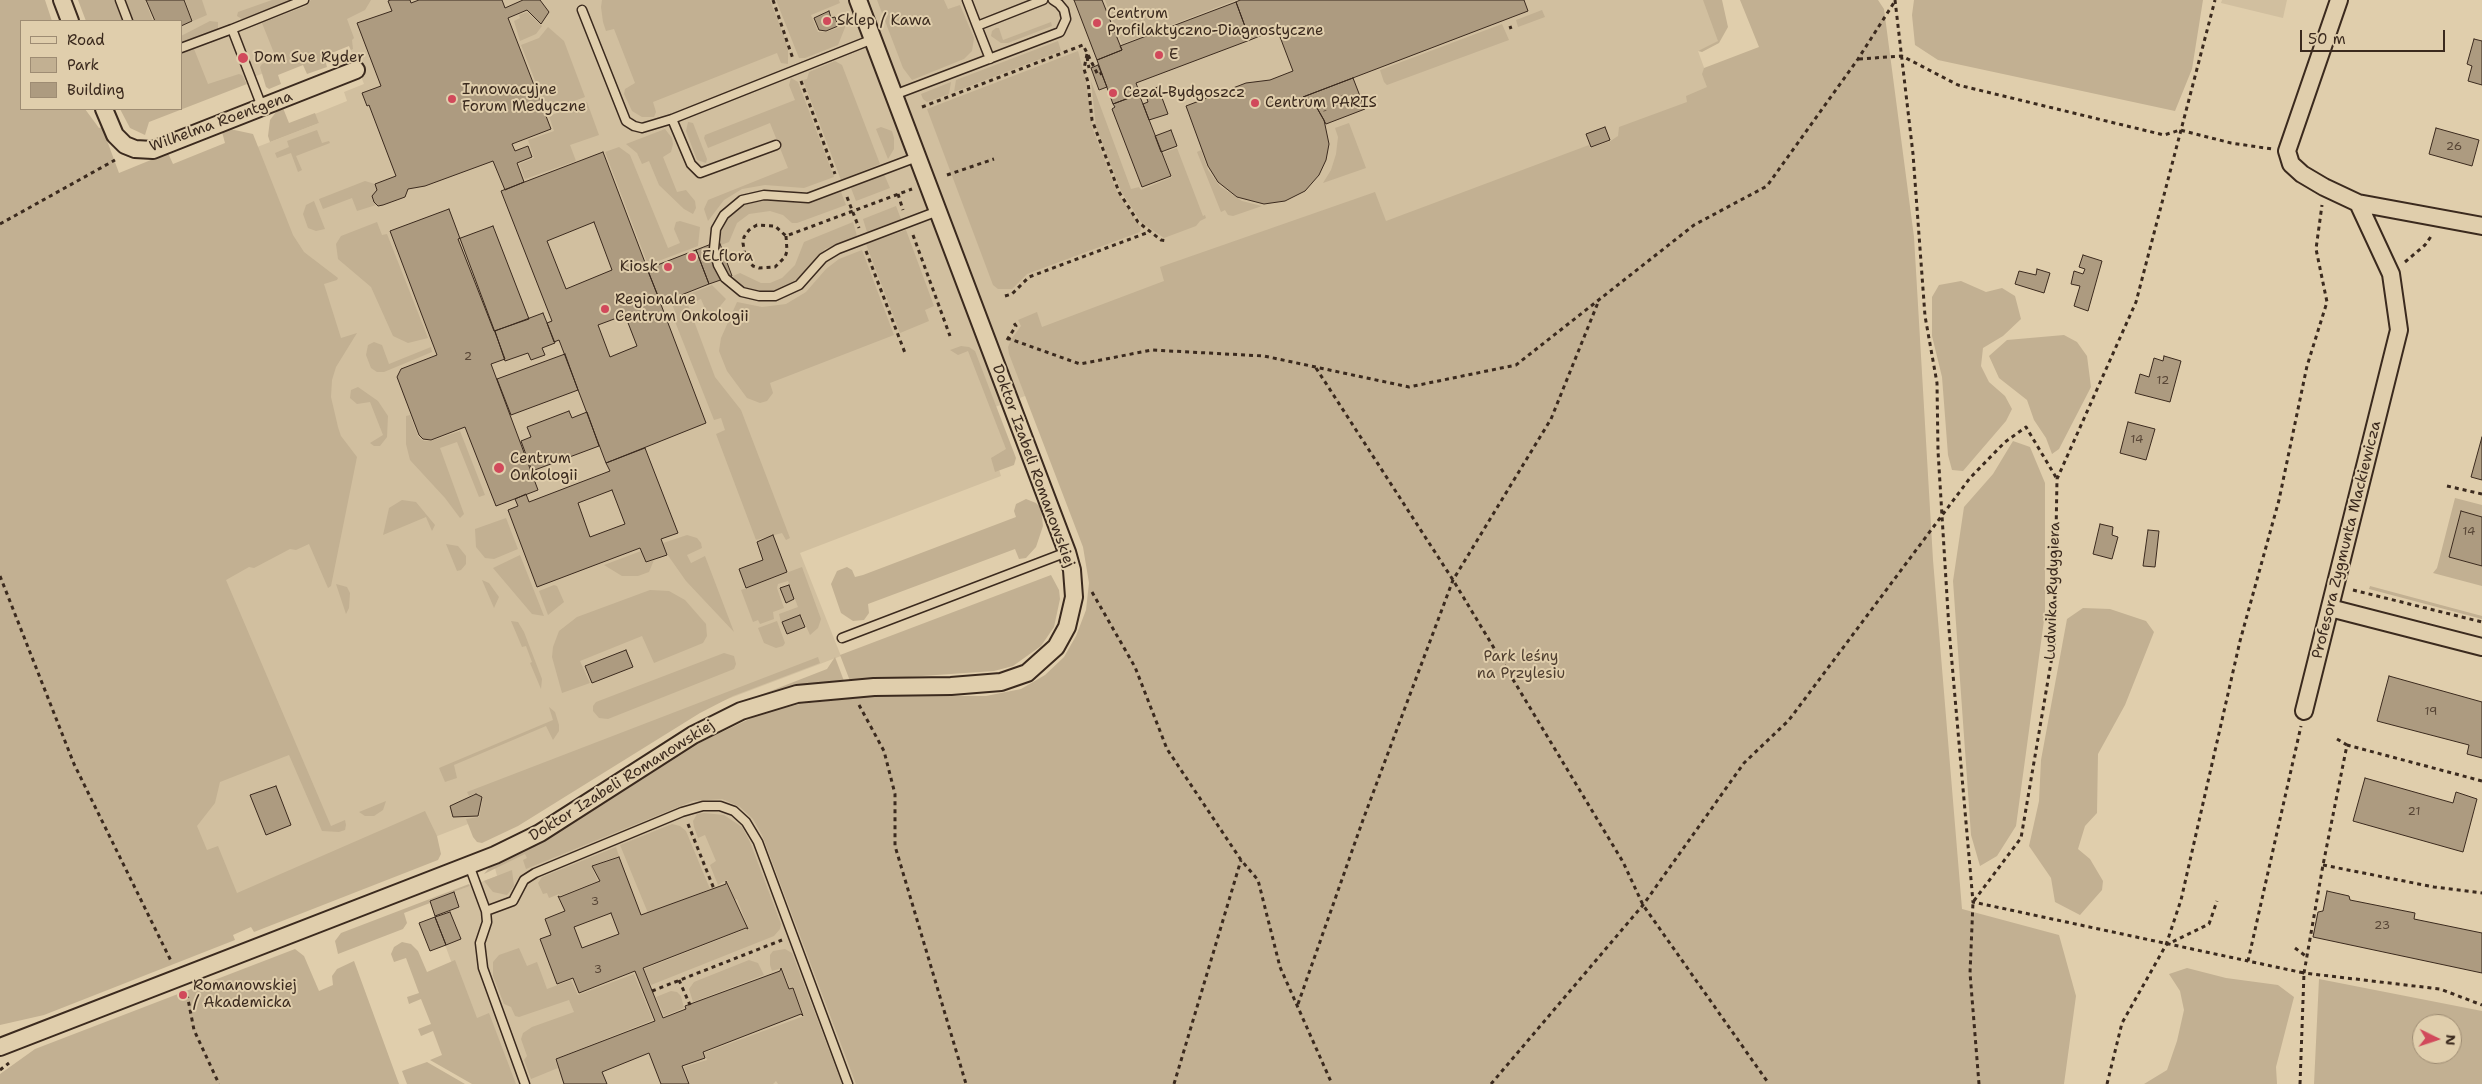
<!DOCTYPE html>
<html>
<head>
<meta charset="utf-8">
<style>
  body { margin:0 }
  #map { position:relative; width:2482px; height:1084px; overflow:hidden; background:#e0ceac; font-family:"Shantell Sans",sans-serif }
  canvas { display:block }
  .legend { position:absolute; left:20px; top:20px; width:162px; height:90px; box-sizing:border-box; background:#e0ceac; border:1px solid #9e8c73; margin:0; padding:6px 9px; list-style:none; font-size:15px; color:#3b2a1e }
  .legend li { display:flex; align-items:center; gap:10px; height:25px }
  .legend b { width:25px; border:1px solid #9e8c73 }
  .north { position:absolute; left:2412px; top:1014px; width:50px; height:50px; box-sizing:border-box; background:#e0ceac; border:1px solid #9e8c73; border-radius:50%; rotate:94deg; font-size:14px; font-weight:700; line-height:20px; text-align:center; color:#3b2a1e }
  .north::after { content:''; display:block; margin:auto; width:18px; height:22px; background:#d1495b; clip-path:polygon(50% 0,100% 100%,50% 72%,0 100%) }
  .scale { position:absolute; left:2300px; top:30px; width:145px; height:22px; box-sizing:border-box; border:2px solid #3b2a1e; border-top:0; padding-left:6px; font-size:15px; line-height:18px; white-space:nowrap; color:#3b2a1e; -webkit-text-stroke:4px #e0ceac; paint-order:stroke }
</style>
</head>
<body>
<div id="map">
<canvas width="2482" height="1084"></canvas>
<ul class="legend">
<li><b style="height:6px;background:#e0ceac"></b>Road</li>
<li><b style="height:14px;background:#c2b092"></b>Park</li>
<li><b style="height:14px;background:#ad9b80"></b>Building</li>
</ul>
<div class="north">N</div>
<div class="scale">50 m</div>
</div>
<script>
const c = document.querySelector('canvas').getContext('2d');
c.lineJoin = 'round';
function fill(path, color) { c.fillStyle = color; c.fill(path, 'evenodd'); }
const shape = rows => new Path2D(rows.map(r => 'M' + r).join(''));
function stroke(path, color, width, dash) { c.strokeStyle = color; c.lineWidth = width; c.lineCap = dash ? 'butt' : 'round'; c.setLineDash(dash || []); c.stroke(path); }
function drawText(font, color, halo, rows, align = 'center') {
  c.font = font + ' "Shantell Sans",sans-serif'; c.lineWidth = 4; c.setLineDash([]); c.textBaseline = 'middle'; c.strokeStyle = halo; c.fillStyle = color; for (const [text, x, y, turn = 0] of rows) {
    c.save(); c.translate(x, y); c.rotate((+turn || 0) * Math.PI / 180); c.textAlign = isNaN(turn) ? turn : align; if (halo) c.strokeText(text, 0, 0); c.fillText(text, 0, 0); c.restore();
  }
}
const built = shape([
  [84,0,1707,0,1721,37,1716,44,1698,51,1714,95,1025,396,995,407,1015,459,998,466,1001,476,800,553,841,656,646,730,558,789,183,935,0,247,319,123,315,114,347,101,344,92,364,84,347,41,181,105,181,21,92,21],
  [2222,0,2287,0,2283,18,2221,3],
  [820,744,929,1084,496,1084,429,901,497,876,495,868,540,846]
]);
const green = shape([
  [0,0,45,0,52,21,21,21,21,109,85,109,99,128,102,127,119,173,168,153,173,164,225,143,222,132,230,129,253,134,293,235,304,252,338,278,337,280,324,284,341,338,357,333,336,367,332,380,331,397,338,427,341,436,357,457,331,586,328,588,309,544,296,550,290,549,254,568,249,567,226,580,331,826,345,820,346,825,345,830,339,832,322,831,289,755,220,782,215,803,197,826,207,850,218,846,237,893,425,811,437,836,441,854,438,860,254,932,251,927,233,935,235,940,44,1015,0,1025],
  [78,0,114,0,122,21,86,21],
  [125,0,145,0,153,21,133,21],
  [185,0,202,0,207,15,193,21],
  [272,0,292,0,242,19,237,16,238,12],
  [311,0,371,0,365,10,347,19,354,38,352,40,353,49,351,50,349,46,324,56,327,67,307,74,303,65,278,75,281,84,269,89,266,87,260,67,262,64,276,58,262,23,306,6],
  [602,0,770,0,788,47,788,64,781,63,777,53,653,102,656,112,654,117,642,117,632,111,624,94,625,89,635,83,614,29,606,31,603,22,601,7],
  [776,0,839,0,840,3,811,15,818,32,826,32,846,25,838,45,805,58,799,58],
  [877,0,944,0,948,9,960,5,974,38,972,51,964,59,912,80,903,68],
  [1105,0,1236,0,1122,44],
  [1703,0,1722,0,1728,27,1719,43,1702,52,1698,51,1718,41],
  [1740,0,1878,0,1884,9,1914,237,1933,560,1962,909,2059,935,2076,996,2064,1084,856,1084,762,835,753,819,740,807,722,799,693,801,526,869,523,860,527,858,525,854,484,874,489,868,543,842,701,742,762,713,800,704,875,696,986,696,1021,689,1045,675,1064,657,1076,636,1086,610,1089,583,1083,547,1009,354,1008,347,1012,338,1021,326,1018,320,1037,312,1042,327,1164,281,1160,267,1375,192,1386,221,1589,145,1590,148,1610,141,1618,136,1619,127,1687,102,1686,96,1707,87,1702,74,1704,68,1759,47],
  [1914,0,2203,0,2192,69,2175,111,1938,60,1915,45,1912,15],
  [1542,10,1545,17,1518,27,1516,20],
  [527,12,542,26,536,34,520,41,514,21,520,18,519,15],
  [210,21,218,22,218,29,181,43,181,36],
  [1051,22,1052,26,1008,43,1001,43,991,36,992,31,996,28,999,28,1003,40],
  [1502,24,1509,40,1387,85,1384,82,1380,70],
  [548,27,564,41,585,97,547,111,521,45,539,38],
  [1058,41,1061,51,954,92,956,80],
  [194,49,208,84,239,74,242,75,247,84,149,122,145,135,130,128,120,109,181,109,181,53],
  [1078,51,1086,80,1092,127,1117,192,1141,228,1140,232,1027,274,1012,289,998,289,993,285,927,109],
  [835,61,842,65,880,164,841,180,803,80,807,79,809,72],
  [791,78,798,82,834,177,804,188,765,185,742,189,724,200,708,221,704,209,708,200,788,168,770,123,708,148,704,138,705,135,795,100,789,85],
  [1091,81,1131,189,1139,187,1141,190,1172,177,1163,153,1177,148,1203,216,1205,215,1206,218,1200,221,1196,226,1164,238,1141,222,1121,191,1096,127],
  [951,82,949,94,927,102,923,99,921,94],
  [587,102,599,135,570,145,576,161,525,179,519,164,534,158,528,140,554,131,549,116],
  [283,108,289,123,315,113,319,123,270,142,268,136,270,120,276,112],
  [688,122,693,123,707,159,706,163,697,160,686,131],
  [1349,123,1366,168,1323,183,1331,170,1336,154,1338,137,1335,128],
  [881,127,892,131,894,138,894,149,888,159,876,129],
  [665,129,672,138,673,144,671,152,663,157,677,192,686,190,695,201,696,208,693,214,684,209,659,185,649,161,642,164,637,153,626,144],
  [317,130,322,143,329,141,330,143,296,156,302,170,298,172,291,153,277,158,275,153,289,147,287,141],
  [619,147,630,155,668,248,680,243,674,229,676,222,680,221,700,227,698,246,648,265,605,152],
  [1201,150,1208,170,1220,186,1242,201,1262,206,1233,216,1228,215,1225,210,1221,212,1197,152],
  [884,174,890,188,856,201,851,188],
  [365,181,375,184,377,189,372,199,376,205,357,211,352,198,323,209,319,199],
  [841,192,846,205,797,223,792,223,783,215,770,211,749,214,737,223,729,242,721,245,721,233,727,220,737,210,747,204,767,200,806,203],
  [314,201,325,229,316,231,308,228,303,214,306,205],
  [896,206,901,219,867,232,863,219],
  [377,222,382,235,387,234,428,338,408,343,393,336,371,287,338,259,336,244,341,236],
  [853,222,857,236,825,249,799,277,786,287,773,291,757,291,744,287,734,279,733,276,740,273,761,283,770,283,782,278,795,265,804,242],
  [906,230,934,306,925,310,929,321,900,333,866,244],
  [862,250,894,335,770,383,773,393,767,401,760,403,747,398,727,371,719,351,721,338,737,302,762,307,786,304,806,292,826,269,839,259],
  [1961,281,1986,292,2002,288,2015,296,2021,319,2003,336,1983,348,1981,366,1989,382,2005,396,2012,409,2006,421,1963,471,1952,470,1948,455,1942,377,1932,336,1932,297,1939,285],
  [712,285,726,299,712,316,709,318,701,299,688,305,715,377,741,410,790,538,786,540,782,533,756,540,716,434,725,430,721,418,714,420,672,314,675,312,671,301],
  [2064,335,2077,342,2087,356,2091,387,2059,449,2052,454,2046,438,2034,420,2027,400,1999,378,1989,356,2007,340],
  [374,342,382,345,389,364,431,347,432,352,384,372,377,372,371,368,366,355,368,345],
  [961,346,969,347,975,351,1016,458,1014,465,995,472,991,458,1006,449,968,351,958,355,950,350],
  [358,387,378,401,388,416,387,437,380,446,374,446,370,443,383,435,370,402,357,404,350,398,351,390],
  [410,415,418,436,424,441,431,441,460,431,485,495,479,497,457,442,440,448,464,514,460,518,445,498,410,460,406,444,406,416],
  [2013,441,2030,447,2045,483,2045,613,2016,826,1997,856,1980,866,1971,835,1953,581,1964,507,1993,474],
  [2455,498,2482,505,2482,517,2461,511,2449,557,2482,566,2482,586,2433,573,2437,568],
  [1026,499,1036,503,1041,508,1043,526,1036,547,1026,558,1019,559,1015,549,868,604,869,613,864,620,853,621,841,613,831,584,837,571,847,567,852,570,855,577,863,575,1016,517,1014,511,1016,504],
  [402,500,416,502,435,525,432,531,426,517,383,535,389,508],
  [506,518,518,549,494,559,485,558,476,547,475,529],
  [687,535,697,538,701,543,702,548,687,555,691,563,705,556,734,632,686,581,667,554,663,543],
  [446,544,458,546,466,556,466,564,461,570,457,571],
  [641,551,646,563,654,560,649,572,638,576,622,576,604,565],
  [520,555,544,616,532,614,493,568],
  [802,567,821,619,818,628,810,635,801,615,781,622,779,614,798,607,788,581,778,584,777,588,784,608,773,612,774,619,760,624,758,620,753,622,741,590],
  [1051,575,1059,590,1060,599,1054,627,1041,646,1013,666,994,671,850,681,840,655],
  [482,580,489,583,499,597,494,608],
  [336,584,347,587,350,593,349,608,346,614],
  [554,585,557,586,564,602,548,615,539,591],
  [2370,586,2482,616,2482,619,2369,589],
  [650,590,669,591,685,600,706,624,707,636,703,643,654,663,642,636,580,661,590,683,562,693,552,657,553,647,559,631,577,617],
  [2083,608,2110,609,2146,621,2154,632,2125,705,2098,754,2097,813,2085,826,2078,849,2090,859,2103,881,2102,890,2080,915,2055,902,2051,878,2029,846,2039,801,2041,760,2067,619],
  [511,621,518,622,524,632,542,679,541,689,530,663,532,662,526,646,522,647],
  [777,621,785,643,783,646,776,648,764,643,758,628],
  [724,653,734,656,736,664,734,669,608,719,599,718,593,711,593,706,596,702],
  [818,657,820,663,733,696,700,713,518,826,482,843,477,842,473,837,466,819,479,817,483,797,476,793,469,796,467,792],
  [835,657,844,681,787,688,750,699,827,669],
  [549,707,555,712,559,725,559,731,553,740,546,726,454,765,457,778,445,782,439,768,553,720],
  [386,801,383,810,374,816,365,816,359,812],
  [704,813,724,815,742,827,750,842,781,924,780,929,774,936,651,985,644,969,746,929,749,930,737,899,735,900,727,880,718,885,710,865,716,861,705,835,698,838,694,827,693,821,697,814],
  [672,824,680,826,686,831,710,889,648,913,620,845],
  [616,847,619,856,591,866,598,881,560,896,559,894,549,898,547,893,543,894,538,883,542,877],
  [512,870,514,886,507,895,493,892,484,881],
  [469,884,470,886,429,901,430,903,404,913,407,923,403,929,338,954,335,941,341,933],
  [402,942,411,944,418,951,427,972,455,960,477,1018,489,1013,516,1084,472,1084,430,1060,442,1055,433,1031,421,1036,418,1029,431,1024,421,999,409,1004,407,997,419,993,406,958,394,962,391,954,394,947],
  [519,948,527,966,537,962,547,989,571,980,578,995,634,974,653,1020,555,1059,558,1068,531,1079,524,1060,527,1056,521,1039,523,1033,532,1027,574,1012,569,1000,519,1017,515,1016,511,1007,504,1004,493,976,493,962,499,955],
  [295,949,304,956,319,991,333,985,332,976,337,969,354,961,399,1084,0,1084,0,1074,35,1049],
  [785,949,792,953,842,1084,778,1084,776,1081,773,1084,690,1084,684,1067,707,1060,704,1053,804,1016,793,987,790,988,782,968,772,971,770,965,770,955,773,951],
  [749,960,758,963,764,975,693,1002,689,989,694,982],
  [2187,968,2226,978,2278,985,2294,997,2276,1067,2277,1084,2144,1084,2167,1070,2177,1041,2184,1010,2180,991,2169,974],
  [2319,979,2482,1011,2482,1084,2314,1084],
  [2422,1024,2452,1024,2452,1054,2422,1054],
  [671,991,677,992,681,996,684,1008,664,1016,656,997],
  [427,1062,465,1084,407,1084,402,1071]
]);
const building = shape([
  [146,0,184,0,192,21,181,26,181,21,155,21,146,0],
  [390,0,410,0,411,3,419,0,502,0,505,8,523,0,540,0,549,12,541,24,527,10,508,18,551,129,512,144,515,151,528,146,532,157,517,163,524,182,505,190,493,161,425,186,408,189,405,197,383,205,378,206,374,202,372,196,377,190,375,184,396,176,369,105,367,106,362,93,381,86,357,23,392,11,388,1,390,0],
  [1074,0,1102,0,1122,50,1097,60,1074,0],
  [1240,0,1524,0,1528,11,1303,97,1313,101,1324,120,1329,144,1326,160,1319,175,1305,191,1285,201,1264,204,1237,197,1218,182,1208,166,1186,106,1246,83,1270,80,1293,71,1277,29,1250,40,1236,2,1240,0],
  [1236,2,1250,40,1136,83,1140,94,1113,104,1097,60,1122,50,1120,46,1236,2],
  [829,11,831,18,835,17,838,26,826,31,819,30,814,18,829,11],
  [2474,39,2482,41,2482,85,2468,81,2472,66,2467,64,2474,39],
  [1098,65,1107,87,1099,90,1091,68,1098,65],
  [1353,78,1365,109,1326,124,1313,101,1303,97,1353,78],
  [1158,87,1168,114,1149,120,1143,104,1148,102,1145,92,1158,87],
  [1139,94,1171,176,1142,187,1112,109,1115,107,1113,104,1139,94],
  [1605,127,1610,140,1591,147,1586,134,1605,127],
  [2436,128,2479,140,2472,166,2429,154,2436,128],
  [1171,130,1177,146,1161,152,1155,136,1171,130],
  [603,152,706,423,606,463,559,340,554,342,547,323,552,321,501,191,603,152],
  [594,222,612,270,566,289,547,241,594,222],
  [625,315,637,346,610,357,598,325,625,315],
  [449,209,505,359,491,364,538,490,496,506,465,427,431,440,423,439,419,435,397,377,401,369,437,355,390,231,449,209],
  [493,226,529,319,494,331,458,239,493,226],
  [719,241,732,276,709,284,696,250,719,241],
  [696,250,709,284,661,303,647,269,696,250],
  [2083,255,2102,261,2088,311,2074,306,2080,286,2071,284,2074,271,2083,274,2085,269,2079,267,2083,255],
  [2037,269,2050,273,2044,293,2015,284,2019,271,2036,275,2037,269],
  [543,313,555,343,542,348,545,355,531,360,528,353,505,361,495,331,543,313],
  [565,354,578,390,511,415,497,379,565,354],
  [2164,356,2181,361,2170,402,2135,393,2140,374,2149,377,2154,358,2163,361,2164,356],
  [569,411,572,418,587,412,599,446,532,471,521,441,531,437,527,427,569,411],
  [2128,422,2155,429,2146,460,2120,453,2128,422],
  [2482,437,2482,480,2471,477,2482,437],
  [645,448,678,533,661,539,667,555,646,562,640,548,537,587,508,510,518,506,515,499,526,494,529,502,610,471,606,463,645,448],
  [612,490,625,524,590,537,578,503,612,490],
  [2461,511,2482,517,2482,566,2449,557,2461,511],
  [2100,524,2113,527,2112,535,2118,537,2112,559,2093,554,2100,524],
  [2148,530,2159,531,2155,567,2143,566,2148,530],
  [773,535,787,572,746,588,739,569,763,560,757,542,773,535],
  [789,585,794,599,786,603,780,588,789,585],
  [800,615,805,627,787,634,782,622,800,615],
  [626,650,633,667,592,683,585,666,626,650],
  [2389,676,2482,702,2482,758,2467,754,2469,745,2377,721,2389,676],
  [2365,778,2453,803,2456,792,2477,799,2463,852,2353,821,2365,778],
  [276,786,291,825,266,835,250,795,276,786],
  [476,794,482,797,478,816,453,817,450,806,476,794],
  [619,857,641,915,726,884,726,881,748,929,746,928,643,968,663,1018,686,1009,685,1006,780,971,781,968,789,989,793,988,803,1016,801,1014,703,1052,705,1058,682,1066,689,1084,661,1084,649,1053,602,1072,607,1084,564,1084,556,1059,655,1021,635,971,579,993,573,978,557,984,540,939,551,935,545,919,565,911,558,896,560,897,600,881,592,866,619,857],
  [611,913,619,934,582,948,574,927,611,913],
  [2327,891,2349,896,2350,900,2415,913,2414,919,2482,933,2482,973,2313,937,2318,912,2323,911,2327,891],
  [454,892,459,907,435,916,430,901,454,892],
  [450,912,461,939,446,945,435,917,450,912],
  [435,917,446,945,430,951,419,923,435,917]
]);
const path = shape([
  [773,0,793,59],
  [1895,0,1913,154,1925,316,1937,383,1938,451,1949,629,1973,902,2248,961],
  [1510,26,1511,29],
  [1087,54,1084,69,1088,82,1092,120,1119,192,1138,222,1161,240,1168,241],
  [1087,57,1089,68],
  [1859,59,1902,56,1958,85,2164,135,2180,130,2231,143,2272,149],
  [801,81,835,174],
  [1343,95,1346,103],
  [1322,103,1325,111],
  [922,107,1083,45,1098,75,1102,73],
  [947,175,994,159],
  [898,194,903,210],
  [847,197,859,228],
  [0,224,115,160],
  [913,235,950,336],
  [786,236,787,251,785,257,775,267,759,268,753,266,745,256,743,243,744,237,749,230,757,225,775,226,786,236,912,189],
  [866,251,905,353],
  [2405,262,2425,245,2432,235],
  [1005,296,1012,294,1029,277,1149,232],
  [1007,338,1080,364,1152,350,1264,356,1409,387,1516,365,1694,225,1767,186,1858,59,1895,1],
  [1007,340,1016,326,1014,323],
  [1316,368,1453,580,1623,862,1643,905,1769,1084],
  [2447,486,2482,494],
  [0,576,74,764,172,963],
  [2353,590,2482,622],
  [1092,592,1135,667,1167,749,1241,860,1258,880,1280,967,1332,1084],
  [859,705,884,751,895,794,895,846,966,1084],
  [2337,739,2347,745],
  [2482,781,2347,745,2323,865,2304,973,2440,989,2482,1005],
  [688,824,714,889],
  [2323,865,2434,887,2482,893],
  [2166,945,2181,900,2240,641,2279,500,2307,366,2327,302,2316,249,2322,205],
  [2295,948,2307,957],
  [679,980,690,1005],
  [652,991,782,940],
  [187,994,194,1030,219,1084],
  [1298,1004,1364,817,1453,580,1551,419,1599,300],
  [0,1070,9,1063],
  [1174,1084,1241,860],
  [1491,1084,1643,905,1744,763,1789,720,1970,478,2005,442,2026,427,2057,479],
  [1979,1084,1970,973,1973,902,2021,838,2054,645,2057,479,2136,302,2215,0],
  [2107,1084,2122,1023,2166,945,2209,924,2217,901],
  [2300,1084,2304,973,2248,961,2301,726]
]);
const service = shape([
  [120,0,128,21],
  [967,0,977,26,1043,0],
  [582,10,626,121,634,126,642,128,672,119,873,39],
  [977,26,990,59],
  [181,48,232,29],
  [894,95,1060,32,1066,19,1064,10,1059,4,1053,0],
  [262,107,232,29,304,0],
  [672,119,691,164,700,173,776,145],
  [917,157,808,198,764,195,742,200,724,215,716,229,714,249,718,265,725,278,742,292,759,296,775,296,799,285,823,258,838,249,938,211],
  [842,638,1067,552],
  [469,865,486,911,487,922,480,943,483,968,525,1084],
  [486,911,513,901,524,880,535,873,682,812,703,806,720,806,734,811,746,822,758,842,848,1084]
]);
const minor = shape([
  [62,0,70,21],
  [2339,0,2287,151,2291,164,2302,174,2324,187,2358,203,2482,226],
  [104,109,115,135,125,145,135,149,153,150,356,70],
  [2330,608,2482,647],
  [2304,711,2399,330,2391,274,2358,203],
  [0,1047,495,855,540,833,693,735,741,711,797,694,874,687,951,686,1001,682,1027,673,1056,647,1067,627,1074,597,1072,570,1067,552,858,0]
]);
const markers = [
  [827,21,5,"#d1495b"],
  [1097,23,5,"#d1495b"],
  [1159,55,5,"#d1495b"],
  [243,58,6,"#d1495b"],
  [1113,93,5,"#d1495b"],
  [452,99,5,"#d1495b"],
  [1255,103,5,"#d1495b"],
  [692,257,5,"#d1495b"],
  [668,267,5,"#d1495b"],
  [605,309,5,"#d1495b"],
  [499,468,6,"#d1495b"],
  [183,995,5,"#d1495b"]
];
const numberNames = [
  ["26",2454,147],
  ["2",468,357],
  ["12",2163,381],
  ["14",2137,440],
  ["14",2469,532],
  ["19",2431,712],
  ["21",2414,812],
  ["3",595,902],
  ["23",2382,926],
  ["3",598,970]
];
const poiNames = [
  ["Centrum",1107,14],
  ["Profilaktyczno-Diagnostyczne",1107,31],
  ["Sklep / Kawa",837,21],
  ["E",1169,55],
  ["Dom Sue Ryder",254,58],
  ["Innowacyjne",462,90],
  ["Forum Medyczne",462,107],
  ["Cezal-Bydgoszcz",1123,93],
  ["Centrum PARIS",1265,103],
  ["ELflora",702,257],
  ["Kiosk",658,267,"right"],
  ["Regionalne",615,300],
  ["Centrum Onkologii",615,317],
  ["Centrum",510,459],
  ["Onkologii",510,476],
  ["Romanowskiej",193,986],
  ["/ Akademicka",193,1003]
];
const streetNames = [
  ["Wilhelma Roentgena",221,122,-20],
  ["Doktor Izabeli Romanowskiej",1033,466,70],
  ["Profesora Zygmunta Mackiewicza",2347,540,-76],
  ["Ludwika Rydygiera",2053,591,-88],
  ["Doktor Izabeli Romanowskiej",622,781,-32]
];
const parkNames = [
  ["Park leśny",1521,657],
  ["na Przylesiu",1521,674]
];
fill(built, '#d1bf9f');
fill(green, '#c2b092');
fill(building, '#ad9b80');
stroke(building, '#3b2a1e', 1);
stroke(service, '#3b2a1e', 11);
stroke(minor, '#3b2a1e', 20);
stroke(path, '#3b2a1e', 3, [4, 4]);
stroke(service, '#e0ceac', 8);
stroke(minor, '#e0ceac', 16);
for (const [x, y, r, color] of markers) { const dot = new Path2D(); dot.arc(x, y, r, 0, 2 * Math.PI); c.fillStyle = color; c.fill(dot); stroke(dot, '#e0ceac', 2); }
drawText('12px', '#584636', null, numberNames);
drawText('15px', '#3b2a1e', '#e0ceac', poiNames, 'left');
drawText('15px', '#3b2a1e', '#e0ceac', streetNames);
drawText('15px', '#4f3e2f', '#e0ceac', parkNames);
</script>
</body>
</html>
